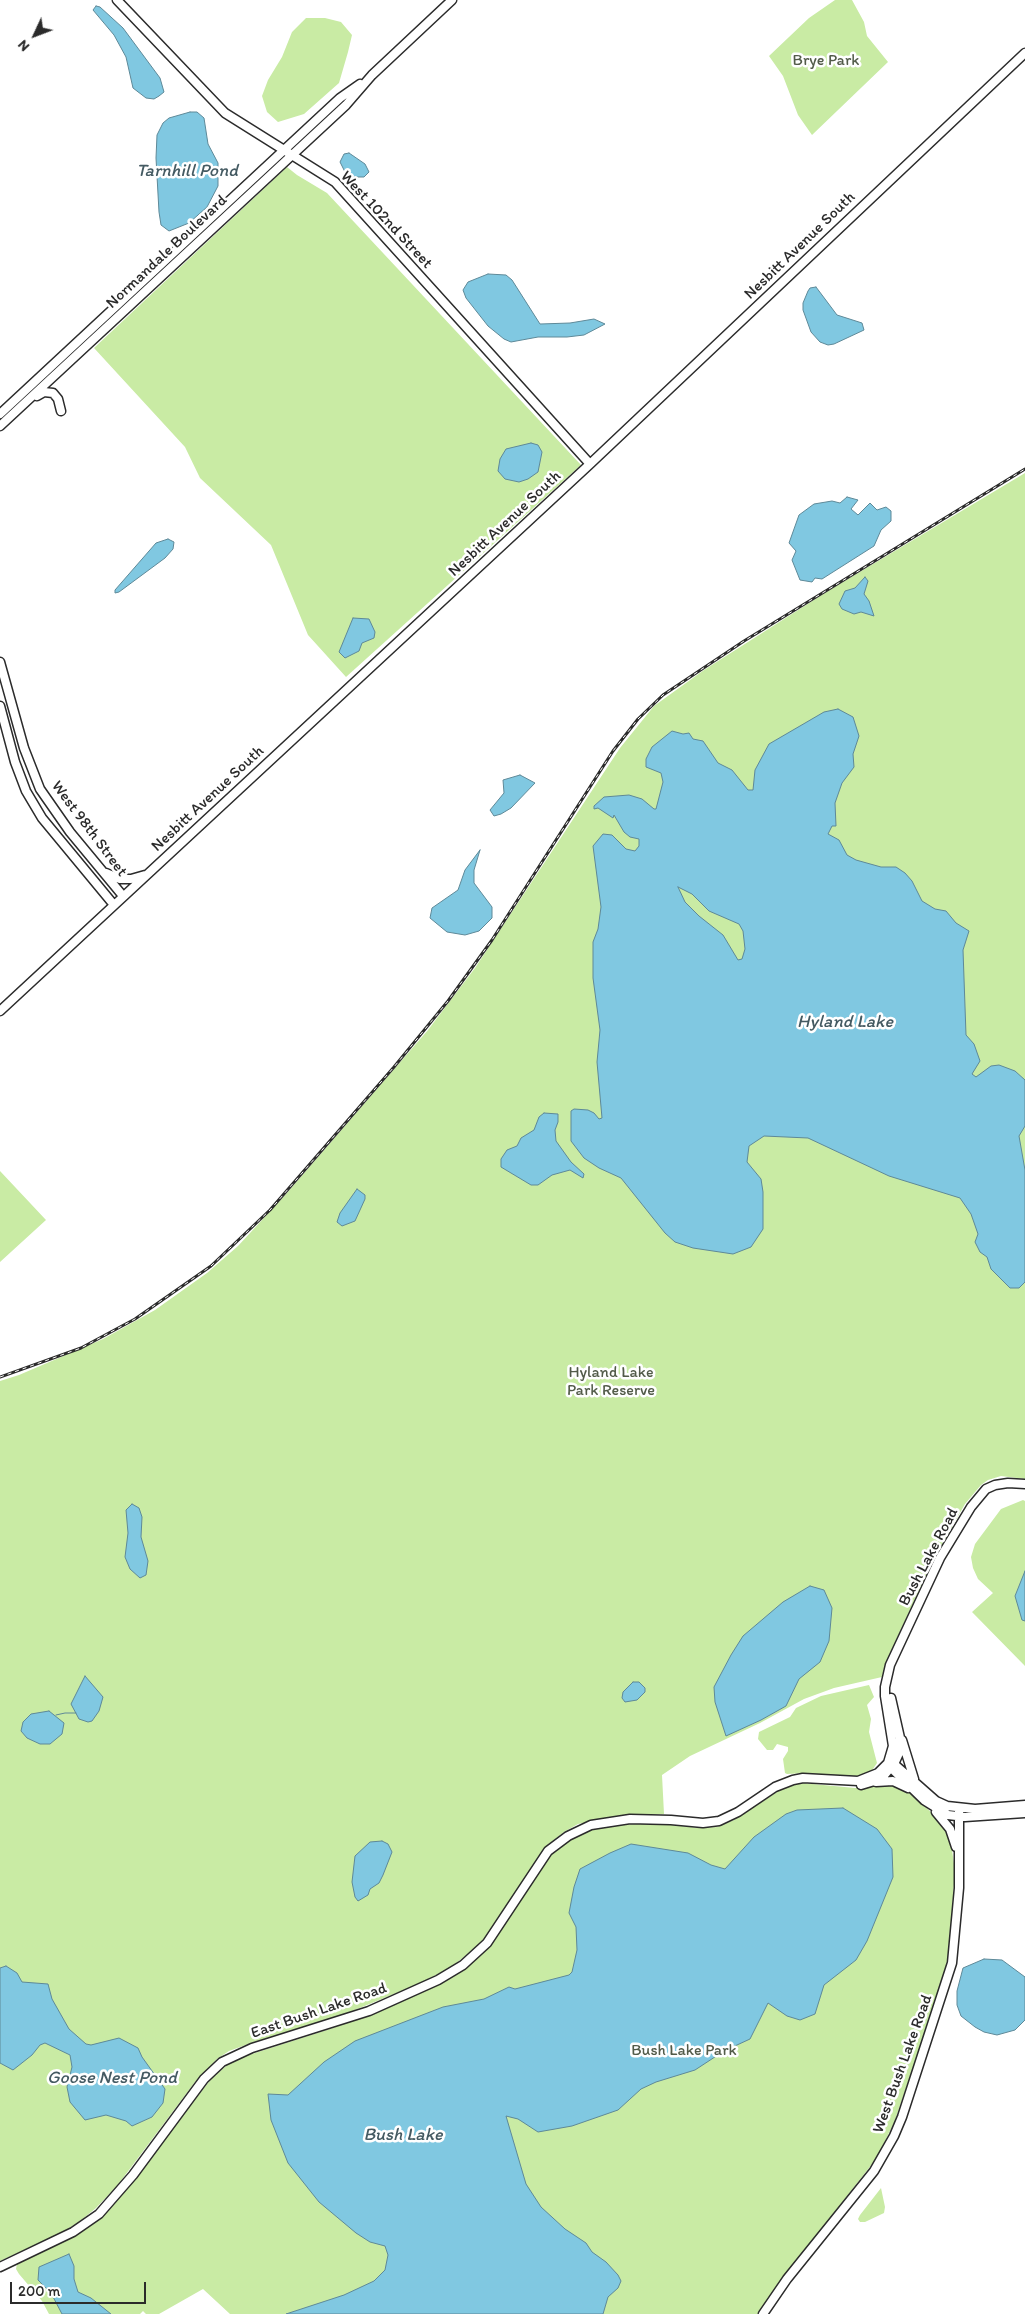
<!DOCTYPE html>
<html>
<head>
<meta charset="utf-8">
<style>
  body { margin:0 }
  #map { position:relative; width:1025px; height:2314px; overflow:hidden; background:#fff; font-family:Itim,sans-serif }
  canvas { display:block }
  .north { position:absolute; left:10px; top:10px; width:50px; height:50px; -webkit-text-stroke:4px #fff; paint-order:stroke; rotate:227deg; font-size:14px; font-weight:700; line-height:20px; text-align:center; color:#2b2b2b }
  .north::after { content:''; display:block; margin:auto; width:18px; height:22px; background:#2b2b2b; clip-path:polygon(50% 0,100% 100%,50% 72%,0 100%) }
  .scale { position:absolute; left:10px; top:2282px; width:136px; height:22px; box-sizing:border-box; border:2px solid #2b2b2b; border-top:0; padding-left:6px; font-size:15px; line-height:18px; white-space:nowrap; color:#2b2b2b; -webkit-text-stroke:4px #fff; paint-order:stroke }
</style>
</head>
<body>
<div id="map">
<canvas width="1025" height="2314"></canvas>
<div class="north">N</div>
<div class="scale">200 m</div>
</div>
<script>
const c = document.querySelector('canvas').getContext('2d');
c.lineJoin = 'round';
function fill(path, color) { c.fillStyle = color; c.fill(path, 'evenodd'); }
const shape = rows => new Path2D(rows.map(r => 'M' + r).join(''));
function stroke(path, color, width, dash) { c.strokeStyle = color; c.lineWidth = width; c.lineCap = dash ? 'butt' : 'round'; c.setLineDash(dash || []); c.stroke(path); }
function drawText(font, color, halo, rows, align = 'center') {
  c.font = font + ' Itim,sans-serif'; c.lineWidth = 5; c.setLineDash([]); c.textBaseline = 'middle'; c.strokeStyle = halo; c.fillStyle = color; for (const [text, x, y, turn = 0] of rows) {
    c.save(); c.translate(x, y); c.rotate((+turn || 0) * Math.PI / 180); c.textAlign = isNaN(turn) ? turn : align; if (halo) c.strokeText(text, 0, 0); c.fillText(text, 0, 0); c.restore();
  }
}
const green = shape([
  [835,0,852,0,864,22,867,36,888,62,812,135,798,115,783,76,769,56,809,18],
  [306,18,325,18,341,22,352,35,348,52,339,83,304,114,278,122,267,112,262,96,268,80,282,57,292,32],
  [287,167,297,175,327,193,581,465,346,677,308,635,271,545,200,478,185,447,94,348],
  [1025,473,1025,1479,1001,1476,988,1480,981,1485,965,1504,933,1560,885,1664,882,1677,834,1688,804,1699,760,1723,690,1756,662,1775,664,1814,619,1816,578,1824,564,1832,550,1843,538,1857,493,1928,480,1944,450,1968,416,1985,345,2014,254,2042,229,2051,217,2059,195,2082,117,2186,96,2208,79,2222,61,2233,0,2261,0,1381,19,1375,103,1339,155,1310,207,1273,238,1246,286,1194,428,1030,475,968,620,748,654,706,704,670,828,591],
  [0,1171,46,1220,0,1262],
  [1023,1500,1025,1501,1025,1666,972,1612,993,1593,978,1579,973,1568,971,1557,975,1544,1001,1509],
  [869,1685,874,1697,867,1705,871,1719,869,1732,877,1763,869,1775,854,1779,807,1773,787,1774,785,1773,783,1759,788,1751,788,1747,777,1744,773,1750,767,1750,758,1739,759,1732,790,1717,796,1708,821,1696],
  [802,1783,855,1788,883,1783,894,1785,904,1788,940,1820,950,1837,955,1870,949,1952,943,1979,894,2123,876,2159,786,2274,759,2314,230,2314,203,2289,159,2314,146,2314,143,2311,140,2314,49,2314,42,2301,19,2274,16,2269,17,2264,73,2237,99,2218,114,2204,211,2079,233,2060,333,2028,374,2013,438,1985,471,1964,497,1936,551,1854,568,1841,587,1831,618,1825,656,1823,699,1828,717,1827,734,1820,783,1788],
  [881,2188,885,2207,884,2213,865,2222,860,2222,858,2219,860,2215]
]);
const water = shape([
  [96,6,100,7,123,28,160,78,164,92,159,96,154,99,146,98,133,88,126,57,114,35,93,10,96,6],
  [190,112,197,112,204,118,208,144,218,163,218,186,207,207,189,223,169,231,161,225,159,212,156,158,157,135,163,123,169,118,190,112],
  [349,153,365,164,369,172,364,177,353,177,346,174,340,162,344,154,349,153],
  [488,274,506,275,512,280,540,324,570,323,594,319,605,324,584,335,567,337,538,337,511,342,504,339,488,326,466,298,463,290,468,282,488,274],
  [816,287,837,315,862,323,864,330,834,344,828,345,820,342,811,332,803,310,803,303,808,291,810,288,816,287],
  [531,443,538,445,542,452,538,472,528,479,519,482,505,479,498,471,500,459,506,449,531,443],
  [847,497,858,500,851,509,858,515,870,503,877,510,886,507,891,511,891,521,881,530,874,546,822,579,815,578,812,582,800,580,792,560,796,551,789,543,799,515,814,504,832,501,840,503,847,497],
  [168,539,174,542,173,549,165,558,119,592,115,593,115,590,156,543,168,539],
  [865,577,868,581,864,594,869,601,874,616,861,612,854,614,842,609,839,604,845,591,855,588,865,577],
  [353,618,369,619,375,632,374,638,362,643,359,651,345,658,339,652,353,618],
  [838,709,853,717,859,736,853,754,854,767,842,783,835,803,836,826,832,826,828,834,839,840,847,855,856,860,881,867,896,867,905,873,912,881,922,901,935,909,946,911,956,923,969,931,963,950,966,1035,974,1044,980,1061,972,1074,976,1077,991,1066,999,1065,1015,1071,1025,1080,1025,1126,1019,1136,1025,1170,1025,1282,1019,1288,1010,1288,991,1269,987,1257,980,1252,975,1242,978,1234,971,1214,960,1198,889,1176,808,1138,764,1136,749,1146,747,1162,761,1179,763,1192,763,1229,751,1247,733,1254,693,1248,675,1242,665,1233,621,1178,599,1168,584,1158,571,1141,571,1111,574,1109,588,1110,594,1113,599,1119,602,1118,597,1062,600,1030,593,978,593,942,598,929,601,907,593,846,603,834,612,835,626,849,635,851,639,846,639,839,630,837,624,832,614,815,613,818,598,808,594,809,594,806,604,797,629,795,642,799,654,809,656,809,663,782,661,773,646,767,646,759,652,747,672,731,683,734,689,733,693,739,703,741,718,763,732,770,748,790,753,790,755,770,769,744,824,712,838,709],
  [678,887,692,894,709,911,739,924,743,931,745,949,742,959,738,960,723,935,699,916,685,902,678,887],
  [520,775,535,783,511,808,501,814,494,816,490,810,504,793,503,780,520,775],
  [480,850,474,870,474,883,492,907,492,918,479,931,465,935,447,932,430,918,432,908,458,890,465,870,480,850],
  [544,1113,558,1114,558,1122,555,1130,556,1141,571,1162,584,1174,583,1178,570,1170,552,1175,538,1185,531,1185,501,1167,501,1159,507,1150,517,1146,521,1138,534,1130,539,1117,544,1113],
  [357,1189,365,1195,365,1199,355,1221,342,1226,337,1222,340,1213,357,1189],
  [132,1504,139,1508,142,1517,141,1537,148,1561,146,1575,140,1578,130,1569,125,1557,128,1533,126,1510,132,1504],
  [1025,1571,1025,1621,1022,1620,1015,1596,1025,1571],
  [810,1586,824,1590,832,1608,829,1641,820,1662,799,1679,786,1706,761,1720,726,1736,715,1702,714,1687,731,1655,743,1636,783,1602,810,1586],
  [85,1676,103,1697,99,1711,92,1721,88,1722,79,1719,71,1704,85,1676],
  [633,1682,639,1682,645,1688,645,1692,637,1700,625,1702,622,1698,623,1692,633,1682],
  [49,1711,64,1723,62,1734,50,1744,40,1744,27,1738,21,1731,23,1722,31,1714,49,1711],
  [843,1808,877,1829,892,1849,893,1877,867,1941,856,1960,824,1985,815,2014,800,2020,787,2016,768,2003,750,2039,724,2051,695,2070,656,2082,641,2089,618,2110,572,2126,538,2132,518,2119,506,2116,526,2184,541,2207,565,2229,586,2243,592,2252,606,2262,618,2275,621,2281,618,2288,608,2297,603,2314,286,2314,344,2295,374,2281,385,2270,388,2255,385,2246,370,2242,356,2233,319,2202,288,2163,271,2120,268,2094,288,2095,324,2062,355,2041,443,2007,484,1999,509,1987,515,1989,569,1975,572,1972,577,1950,576,1927,569,1913,574,1887,580,1869,610,1853,631,1844,688,1853,711,1865,725,1869,754,1837,786,1814,797,1810,843,1808],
  [382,1841,388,1844,392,1852,383,1875,379,1883,370,1889,368,1895,358,1901,355,1897,352,1882,355,1856,370,1842,382,1841],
  [984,1959,1002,1960,1025,1977,1025,2020,1015,2030,997,2035,984,2032,975,2027,961,2016,957,2005,957,1991,963,1968,984,1959],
  [6,1966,17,1973,22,1982,48,1984,52,1999,69,2029,86,2044,91,2045,119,2038,138,2048,142,2057,165,2089,163,2103,152,2117,132,2126,126,2121,106,2115,85,2120,70,2102,67,2087,72,2067,70,2055,45,2043,40,2045,32,2055,13,2070,0,2063,0,1968,6,1966],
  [69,2254,74,2266,74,2279,78,2292,91,2298,111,2314,62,2314,51,2293,38,2280,39,2267,69,2254]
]);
const stream = shape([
  [56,1715,65,1713,76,1713]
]);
const secondary = shape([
  [117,0,225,113,335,182,590,464],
  [37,396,44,392,53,393,58,399,61,411],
  [0,414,340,98,360,84],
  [0,426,346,105,372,75,452,0],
  [0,662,24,748,40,789,70,832,123,896],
  [0,706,15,762,26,791,42,818,114,905],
  [106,873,120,879,131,879,145,875],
  [0,1011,590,464,1025,53],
  [902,1740,914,1779],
  [889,1763,894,1764,936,1801,947,1806,975,1809,1025,1805],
  [888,1765,924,1800,948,1815,965,1817,1025,1813],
  [876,1782,893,1781,908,1788],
  [861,1785,881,1779,894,1764,899,1753,900,1738,891,1698],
  [936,1812,950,1829,956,1847],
  [0,2267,73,2232,99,2214,133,2175,204,2079,222,2062,252,2048,369,2011,438,1980,463,1965,487,1943,548,1851,568,1836,591,1825,630,1819,671,1820,703,1823,719,1821,738,1812,775,1787,793,1780,803,1778,858,1781,878,1773,888,1763,893,1746,885,1696,885,1687,890,1665,940,1558,971,1507,986,1489,995,1485,1008,1483,1025,1484],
  [763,2314,787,2279,874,2171,894,2136,902,2117,952,1963,959,1888,959,1812]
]);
const rail = shape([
  [0,1377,81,1348,135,1319,211,1266,270,1210,394,1067,448,1001,492,940,613,751,638,719,663,695,744,641,1025,469]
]);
const parkNames = [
  ["Brye Park",826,61],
  ["Hyland Lake",611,1373],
  ["Park Reserve",611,1391],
  ["Bush Lake Park",684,2051]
];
const streetNames = [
  ["West 102nd Street",386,220,47],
  ["Nesbitt Avenue South",800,246,-44],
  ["Normandale Boulevard",167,252,-43],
  ["Nesbitt Avenue South",505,524,-43],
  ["Nesbitt Avenue South",208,799,-43],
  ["West 98th Street",89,829,53],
  ["Bush Lake Road",929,1557,-62],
  ["East Bush Lake Road",319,2011,-19],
  ["West Bush Lake Road",903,2064,-70]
];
const waterNames = [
  ["Tarnhill Pond",187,171],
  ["Hyland Lake",845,1022],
  ["Goose Nest Pond",112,2078],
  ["Bush Lake",403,2135]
];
fill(green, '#c9eba4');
fill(water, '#80c8e1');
stroke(water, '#5e8998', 1);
stroke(stream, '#5e8998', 1);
stroke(secondary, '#2b2b2b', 11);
stroke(secondary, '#fff', 8);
stroke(rail, '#2b2b2b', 3);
stroke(rail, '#fff', 1, [4]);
drawText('16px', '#525b49', '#fff', parkNames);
drawText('16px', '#2b2b2b', '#fff', streetNames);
drawText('italic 18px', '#445a62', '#fff', waterNames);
</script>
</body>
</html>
